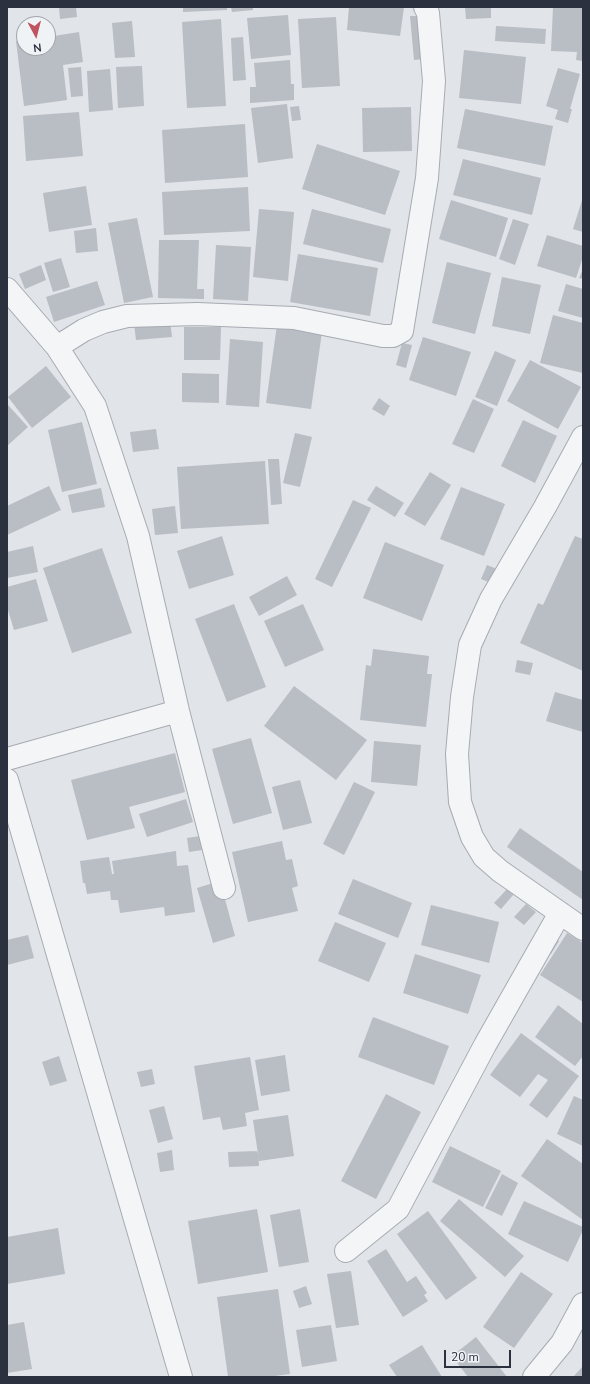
<!DOCTYPE html>
<html>
<head>
<meta charset="utf-8">
<style>
  body { margin:0 }
  #map { position:relative; width:590px; height:1384px; overflow:hidden; background:#e1e4e8; font-family:"Nunito Sans",sans-serif }
  canvas { display:block }
  .frame { position:absolute; inset:0; border:8px solid #2b313e; pointer-events:none }
  .north { position:absolute; left:16px; top:16px; width:40px; height:40px; box-sizing:border-box; background:#f0f3f6; border:1px solid #a1a5ac; border-radius:50%; rotate:173deg; font-size:11px; font-weight:700; line-height:16px; text-align:center; color:#2b313e }
  .north::after { content:''; display:block; margin:auto; width:14px; height:18px; background:#c05360; clip-path:polygon(50% 0,100% 100%,50% 72%,0 100%) }
  .scale { position:absolute; left:444px; top:1350px; width:67px; height:18px; box-sizing:border-box; border:2px solid #2b313e; border-top:0; padding-left:5px; font-size:12px; line-height:14px; white-space:nowrap; color:#2b313e; -webkit-text-stroke:3px #f0f3f6; paint-order:stroke }
</style>
</head>
<body>
<div id="map">
<canvas width="590" height="1384"></canvas>
<div class="frame"></div>
<div class="north">N</div>
<div class="scale">20 m</div>
</div>
<script>
const c = document.querySelector('canvas').getContext('2d');
c.lineJoin = 'round';
function fill(path, color) { c.fillStyle = color; c.fill(path, 'evenodd'); }
const shape = rows => new Path2D(rows.map(r => 'M' + r).join(''));
function stroke(path, color, width, dash) { c.strokeStyle = color; c.lineWidth = width; c.lineCap = dash ? 'butt' : 'round'; c.setLineDash(dash || []); c.stroke(path); }
const building = shape([
  [59,7,76,7,77,17,60,19],
  [183,7,227,7,227,10,183,12],
  [231,7,253,7,253,10,232,12],
  [349,7,404,7,400,36,347,30],
  [465,7,491,7,491,18,466,19],
  [553,7,583,7,583,61,576,60,577,52,551,51],
  [288,15,291,55,251,59,247,18],
  [410,16,420,16,425,59,414,60],
  [336,17,340,86,302,88,298,19],
  [221,19,226,106,187,108,182,22],
  [132,21,135,57,115,58,112,23],
  [496,26,546,29,545,44,495,41],
  [79,32,83,62,63,65,67,100,24,106,16,41,24,40,24,48,48,48,48,37],
  [243,37,246,80,233,81,231,38],
  [464,50,526,57,521,104,459,98],
  [290,60,291,84,294,84,294,100,250,103,250,87,256,87,254,63],
  [142,66,144,106,118,108,116,67],
  [81,67,83,96,71,97,68,68],
  [558,68,580,74,570,109,572,109,568,123,555,119,558,110,546,106],
  [110,69,113,110,89,112,87,71],
  [287,104,293,158,258,163,251,108],
  [299,106,301,120,292,121,290,107],
  [411,107,412,151,363,152,362,108],
  [465,109,553,126,545,166,457,148],
  [79,112,83,156,26,161,23,116],
  [245,124,248,177,165,183,162,130],
  [317,144,400,171,385,215,302,189],
  [463,159,541,178,532,215,453,195],
  [86,186,92,225,49,232,43,193],
  [248,187,250,231,164,235,162,192],
  [583,197,583,232,573,229],
  [451,200,508,218,496,257,439,239],
  [259,209,294,212,288,281,253,277],
  [312,209,391,229,383,263,303,244],
  [137,218,153,297,124,303,108,223],
  [513,219,529,224,515,265,499,259],
  [96,228,98,251,76,253,74,231],
  [547,235,583,246,583,257,576,278,537,266],
  [159,240,199,240,197,289,204,289,204,299,158,298],
  [216,245,251,247,248,301,213,299],
  [298,254,378,268,370,316,290,302],
  [61,258,70,287,53,292,44,263],
  [447,262,491,273,475,334,432,323],
  [41,265,46,280,25,289,19,274],
  [583,269,583,279,579,278],
  [502,277,541,285,530,334,492,326],
  [97,281,105,305,54,322,46,297],
  [566,284,583,289,583,318,558,311],
  [553,315,583,323,583,373,540,363],
  [170,320,172,337,136,340,134,324],
  [277,325,322,332,311,409,266,403],
  [184,327,221,327,220,360,184,360],
  [423,337,471,352,456,396,409,380],
  [230,339,263,342,259,407,226,405],
  [402,343,412,345,406,368,396,365],
  [495,351,516,360,497,406,475,397],
  [530,360,581,387,558,429,507,401],
  [46,366,71,397,32,428,8,397],
  [182,373,219,374,219,403,182,402],
  [379,398,390,406,384,416,372,409],
  [473,399,494,409,474,453,452,444],
  [8,405,28,427,7,446,7,406],
  [523,420,557,436,535,483,501,466],
  [82,422,97,484,62,492,48,430],
  [156,429,159,449,133,452,130,432],
  [295,433,312,437,300,487,283,483],
  [268,459,279,459,282,504,271,505],
  [265,461,269,524,181,529,177,467],
  [430,472,451,485,425,526,404,514],
  [49,486,61,510,7,535,7,506],
  [376,486,404,503,395,517,367,500],
  [461,487,505,504,484,556,440,539],
  [101,488,105,507,72,513,68,495],
  [353,500,371,508,332,587,315,579],
  [175,506,178,533,155,535,152,509],
  [222,536,234,575,189,589,177,551],
  [575,536,583,539,583,671,520,643,538,603,543,605],
  [385,542,444,565,422,621,363,598],
  [33,546,38,572,7,578,7,552],
  [102,548,132,633,72,653,43,568],
  [487,565,497,569,491,583,481,579],
  [287,576,297,595,259,616,249,597],
  [36,579,48,621,14,630,7,607,7,587],
  [234,604,266,687,227,702,195,619],
  [303,604,324,650,285,667,264,621],
  [373,649,429,656,427,674,432,674,426,727,360,720,366,665,371,666],
  [517,660,533,663,530,675,515,672],
  [294,686,367,740,336,780,264,726],
  [555,692,583,700,583,732,546,721],
  [251,738,272,813,233,824,212,749],
  [374,741,421,745,417,786,371,782],
  [175,753,185,792,129,807,135,828,87,840,71,780],
  [300,780,312,823,283,830,272,787],
  [354,782,375,792,344,855,323,844],
  [186,799,193,822,147,837,139,814],
  [520,828,583,872,583,900,507,847],
  [207,835,209,849,189,852,187,838],
  [282,841,286,860,292,859,298,886,292,888,298,911,248,922,232,852],
  [176,851,177,866,188,865,195,912,165,916,164,907,120,913,118,900,111,900,110,891,87,894,85,883,83,883,80,861,109,857,112,874,114,874,112,861],
  [353,879,412,903,398,938,338,914],
  [220,881,235,936,213,943,197,888],
  [508,888,514,894,501,909,494,903],
  [526,904,536,912,524,925,514,917],
  [431,905,499,922,489,963,421,945],
  [335,922,386,943,369,982,318,961],
  [567,933,583,943,583,1002,540,975],
  [28,935,34,958,7,965,7,940],
  [552,936,559,941,551,954,544,949],
  [415,954,481,975,468,1014,403,993],
  [558,1005,583,1024,583,1056,575,1066,535,1037],
  [373,1017,449,1046,434,1085,358,1057],
  [521,1033,579,1076,547,1118,529,1105,548,1080,538,1074,520,1097,490,1075],
  [285,1055,290,1091,261,1096,255,1060],
  [59,1056,67,1081,50,1086,42,1062],
  [250,1057,259,1110,245,1113,247,1126,223,1130,220,1117,203,1120,194,1066],
  [152,1069,155,1084,141,1087,137,1072],
  [386,1094,421,1112,376,1199,341,1181],
  [574,1096,583,1100,583,1146,557,1134],
  [164,1106,173,1139,158,1143,149,1110],
  [288,1115,294,1156,259,1161,253,1120],
  [547,1139,583,1164,583,1220,521,1176],
  [450,1146,501,1171,483,1207,432,1182],
  [172,1150,174,1170,160,1172,157,1153],
  [258,1151,259,1166,229,1167,228,1152],
  [502,1174,518,1183,502,1216,485,1208],
  [459,1199,524,1256,505,1277,440,1221],
  [524,1201,583,1227,583,1230,568,1262,508,1234],
  [257,1209,268,1272,198,1284,188,1221],
  [300,1209,309,1262,279,1267,270,1215],
  [428,1211,477,1278,446,1300,397,1234],
  [58,1228,65,1274,7,1284,7,1237],
  [386,1249,407,1282,416,1276,427,1293,424,1295,428,1301,403,1317,367,1261],
  [351,1271,359,1325,336,1328,327,1274],
  [521,1272,553,1294,514,1348,483,1327],
  [306,1286,312,1304,299,1308,293,1291],
  [278,1289,290,1374,267,1377,228,1377,217,1297],
  [24,1322,32,1369,7,1373,7,1325],
  [331,1325,337,1361,302,1367,296,1330],
  [476,1337,507,1377,468,1377,452,1356],
  [422,1345,442,1377,397,1377,389,1365],
  [583,1366,583,1377,573,1377]
]);
const street = shape([
  [7,289,57,347,95,406,138,536,178,711,224,888],
  [57,347,84,330,103,322,127,316,197,314,294,318,383,336,393,336,402,331,427,178,434,81,428,13,425,7],
  [583,437,545,507,491,599,470,645,462,697,457,754,460,802,472,837,484,857,500,871,583,929],
  [7,759,178,711],
  [7,780,181,1377],
  [346,1251,398,1209,485,1045,560,913],
  [534,1377,562,1343,583,1304]
]);
fill(building, '#b9bdc4');
stroke(street, '#a7abb2', 24);
stroke(street, '#f3f5f7', 22);
</script>
</body>
</html>
